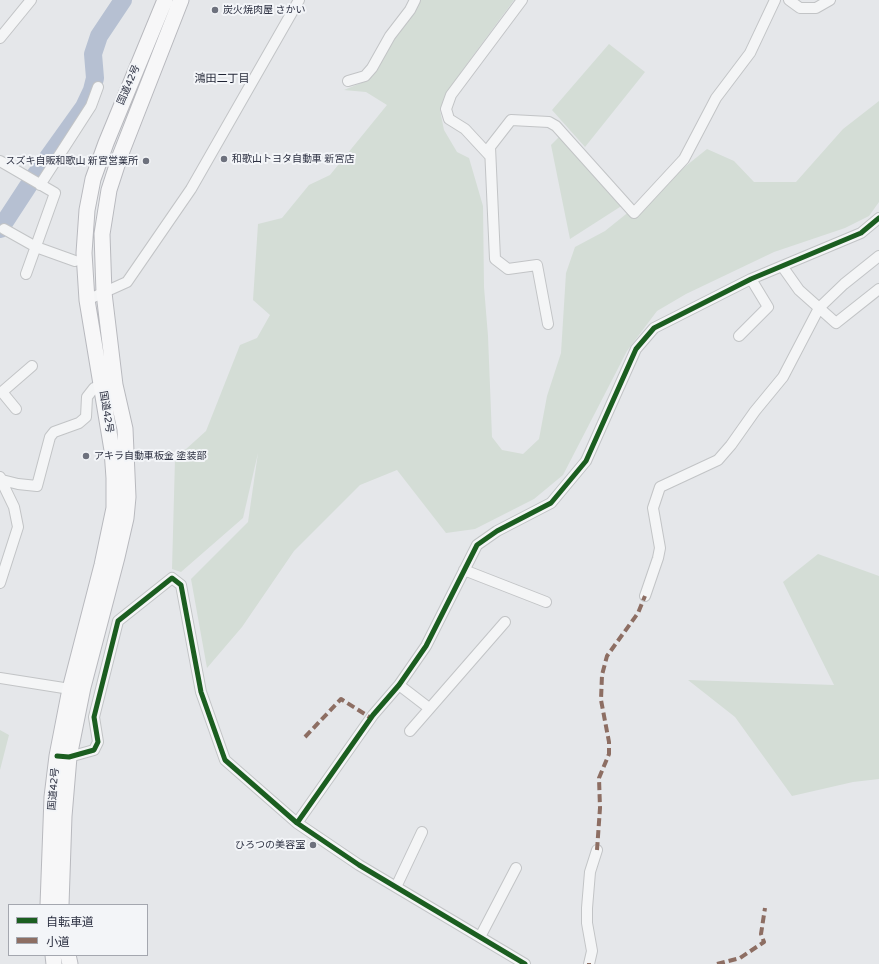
<!DOCTYPE html>
<html>
<head>
<meta charset="utf-8">
<style>
  body { margin:0 }
  #map { position:relative; width:879px; height:964px; overflow:hidden; background:#e5e7ea; font-family:"Varela Round","Noto Sans JP",sans-serif }
  canvas { display:block }
  .legend { position:absolute; left:8px; top:904px; width:140px; height:52px; box-sizing:border-box; background:#f3f5f8; border:1px solid #a4a7af; margin:0; padding:5px 7px; list-style:none; font-size:12px; color:#2d3142 }
  .legend li { display:flex; align-items:center; gap:8px; height:20px }
  .legend b { width:20px; border:1px solid #a4a7af }
</style>
</head>
<body>
<div id="map">
<canvas width="879" height="964"></canvas>
<ul class="legend">
<li><b style="height:5px;background:#1b5e20"></b>自転車道</li>
<li><b style="height:5px;background:#8d6e63"></b>小道</li>
</ul>
</div>
<script>
const c = document.querySelector('canvas').getContext('2d');
c.lineJoin = 'round';
function fill(path, color) { c.fillStyle = color; c.fill(path, 'evenodd'); }
const shape = rows => new Path2D(rows.map(r => 'M' + r).join(''));
function stroke(path, color, width, dash) { c.strokeStyle = color; c.lineWidth = width; c.lineCap = dash ? 'butt' : 'round'; c.setLineDash(dash || []); c.stroke(path); }
function drawText(font, color, halo, rows, align = 'center') {
  c.font = font + ' "Varela Round","Noto Sans JP",sans-serif'; c.lineWidth = 4; c.setLineDash([]); c.textBaseline = 'middle'; c.strokeStyle = halo; c.fillStyle = color; for (const [text, x, y, turn = 0] of rows) {
    c.save(); c.translate(x, y); c.rotate((+turn || 0) * Math.PI / 180); c.textAlign = isNaN(turn) ? turn : align; if (halo) c.strokeText(text, 0, 0); c.fillText(text, 0, 0); c.restore();
  }
}
const green = shape([
  [414,0,514,0,461,72,440,110,444,130,457,152,469,158,483,206,484,287,488,336,492,437,502,450,523,454,539,439,547,396,561,353,566,273,575,247,605,231,707,149,734,161,754,182,796,182,843,129,879,101,879,202,869,216,845,228,774,252,686,294,657,311,627,351,563,475,534,499,475,529,446,533,397,470,360,485,294,551,242,627,207,668,191,579,248,522,258,453,243,518,181,572,172,569,175,459,206,431,240,345,257,338,270,315,253,300,258,224,282,218,309,185,330,175,387,105,366,92,344,90,361,83,371,77],
  [609,44,645,72,585,147,552,110],
  [559,137,623,205,570,239,551,145],
  [818,554,879,576,879,779,853,782,792,796,735,717,688,680,834,685,783,582],
  [0,730,9,735,0,770]
]);
const river = shape([
  [0,229,34,177,84,107,92,90,95,78,93,54,99,36,123,0]
]);
const minor = shape([
  [789,0,800,8,816,8,830,0],
  [0,38,31,0],
  [348,81,365,76,372,68,390,36,410,10,415,0],
  [490,156,465,129,449,119,446,109,451,95,522,0],
  [0,161,55,193,26,274],
  [40,185,91,106,98,87],
  [4,229,36,247,75,261],
  [782,266,799,290,836,323,879,289],
  [87,300,127,282,191,189,299,0],
  [548,324,537,265,508,269,495,259,490,147,511,120,549,122,556,126,634,213,684,159,716,98,750,53,775,0],
  [739,336,768,307,751,279],
  [16,409,2,392,32,366],
  [0,477,2,480,18,484,37,486,50,437,54,432,79,423,86,417,87,397,94,388,106,386],
  [464,570,546,602],
  [0,583,18,527,14,507,0,478],
  [645,596,658,558,660,548,653,508,660,487,718,460,731,445,755,411,783,377,819,308,844,284,879,256],
  [0,678,70,689],
  [399,685,429,708],
  [410,731,505,622],
  [64,756,69,757,94,750,98,742,94,717,118,621,172,578,181,585,201,692,225,760,297,823,359,865,525,964],
  [297,823,373,715,399,685,426,646,477,545,497,531,551,503,586,461,636,349,654,328,751,279,861,233,879,218],
  [396,887,422,832],
  [480,937,516,868],
  [589,964,592,951,587,923,587,908,590,872,597,850]
]);
const highway = shape([
  [48,905,52,797,57,756,70,689,102,565,114,508,114,478,112,450,87,300,84,253,87,210,93,179,106,143,165,0],
  [61,905,64,816,69,757,83,687,117,557,126,518,128,497,125,429,115,385,104,293,102,234,109,190,120,156,181,0],
  [53,955,54,964],
  [68,955,70,964]
]);
const quiet = shape([
  [305,737,341,699,371,718],
  [597,850,600,808,599,778,609,754,609,742,601,700,602,675,607,656,638,613,645,596],
  [589,964,589,963],
  [717,964,740,958,764,942,761,934,765,908]
]);
const cycleway = shape([
  [57,756,69,757,94,750,98,742,94,717,118,621,172,578,181,585,201,692,225,760,297,823,359,865,525,964],
  [297,823,373,715,399,685,426,646,477,545,497,531,551,503,586,461,636,349,654,328,751,279,861,233,879,218]
]);
const markers = [
  [215,10,4,"#6d717d"],
  [224,159,4,"#6d717d"],
  [146,161,4,"#6d717d"],
  [86,456,4,"#6d717d"],
  [313,845,4,"#6d717d"]
];
const poiNames = [
  ["炭火焼肉屋 さかい",223,10],
  ["和歌山トヨタ自動車 新宮店",232,159],
  ["スズキ自販和歌山 新宮営業所",138,161,"right"],
  ["アキラ自動車板金 塗装部",94,456],
  ["ひろつの美容室",305,845,"right"]
];
const streetNames = [
  ["国道42号",129,85,-67],
  ["国道42号",106,412,81],
  ["国道42号",54,789,-85]
];
const neighbourhoodNames = [
  ["鴻田二丁目",222,79]
];
fill(green, '#d4ddd6');
stroke(river, '#b6c0d2', 18);
stroke(minor, '#c2c4c6', 12);
stroke(highway, '#b8b9be', 17);
stroke(minor, '#f4f5f6', 10);
stroke(highway, '#f7f7f8', 15);
stroke(quiet, '#8d6e63', 4, [8, 4]);
stroke(cycleway, '#1b5e20', 5);
for (const [x, y, r, color] of markers) { const dot = new Path2D(); dot.arc(x, y, r, 0, 2 * Math.PI); c.fillStyle = color; c.fill(dot); stroke(dot, '#f3f5f8', 1.5); }
drawText('10px', '#2d3142', '#f3f5f8', poiNames, 'left');
drawText('10px', '#2d3142', '#f3f5f8', streetNames);
drawText('11px', '#1f2333', '#f3f5f8', neighbourhoodNames);
</script>
</body>
</html>
